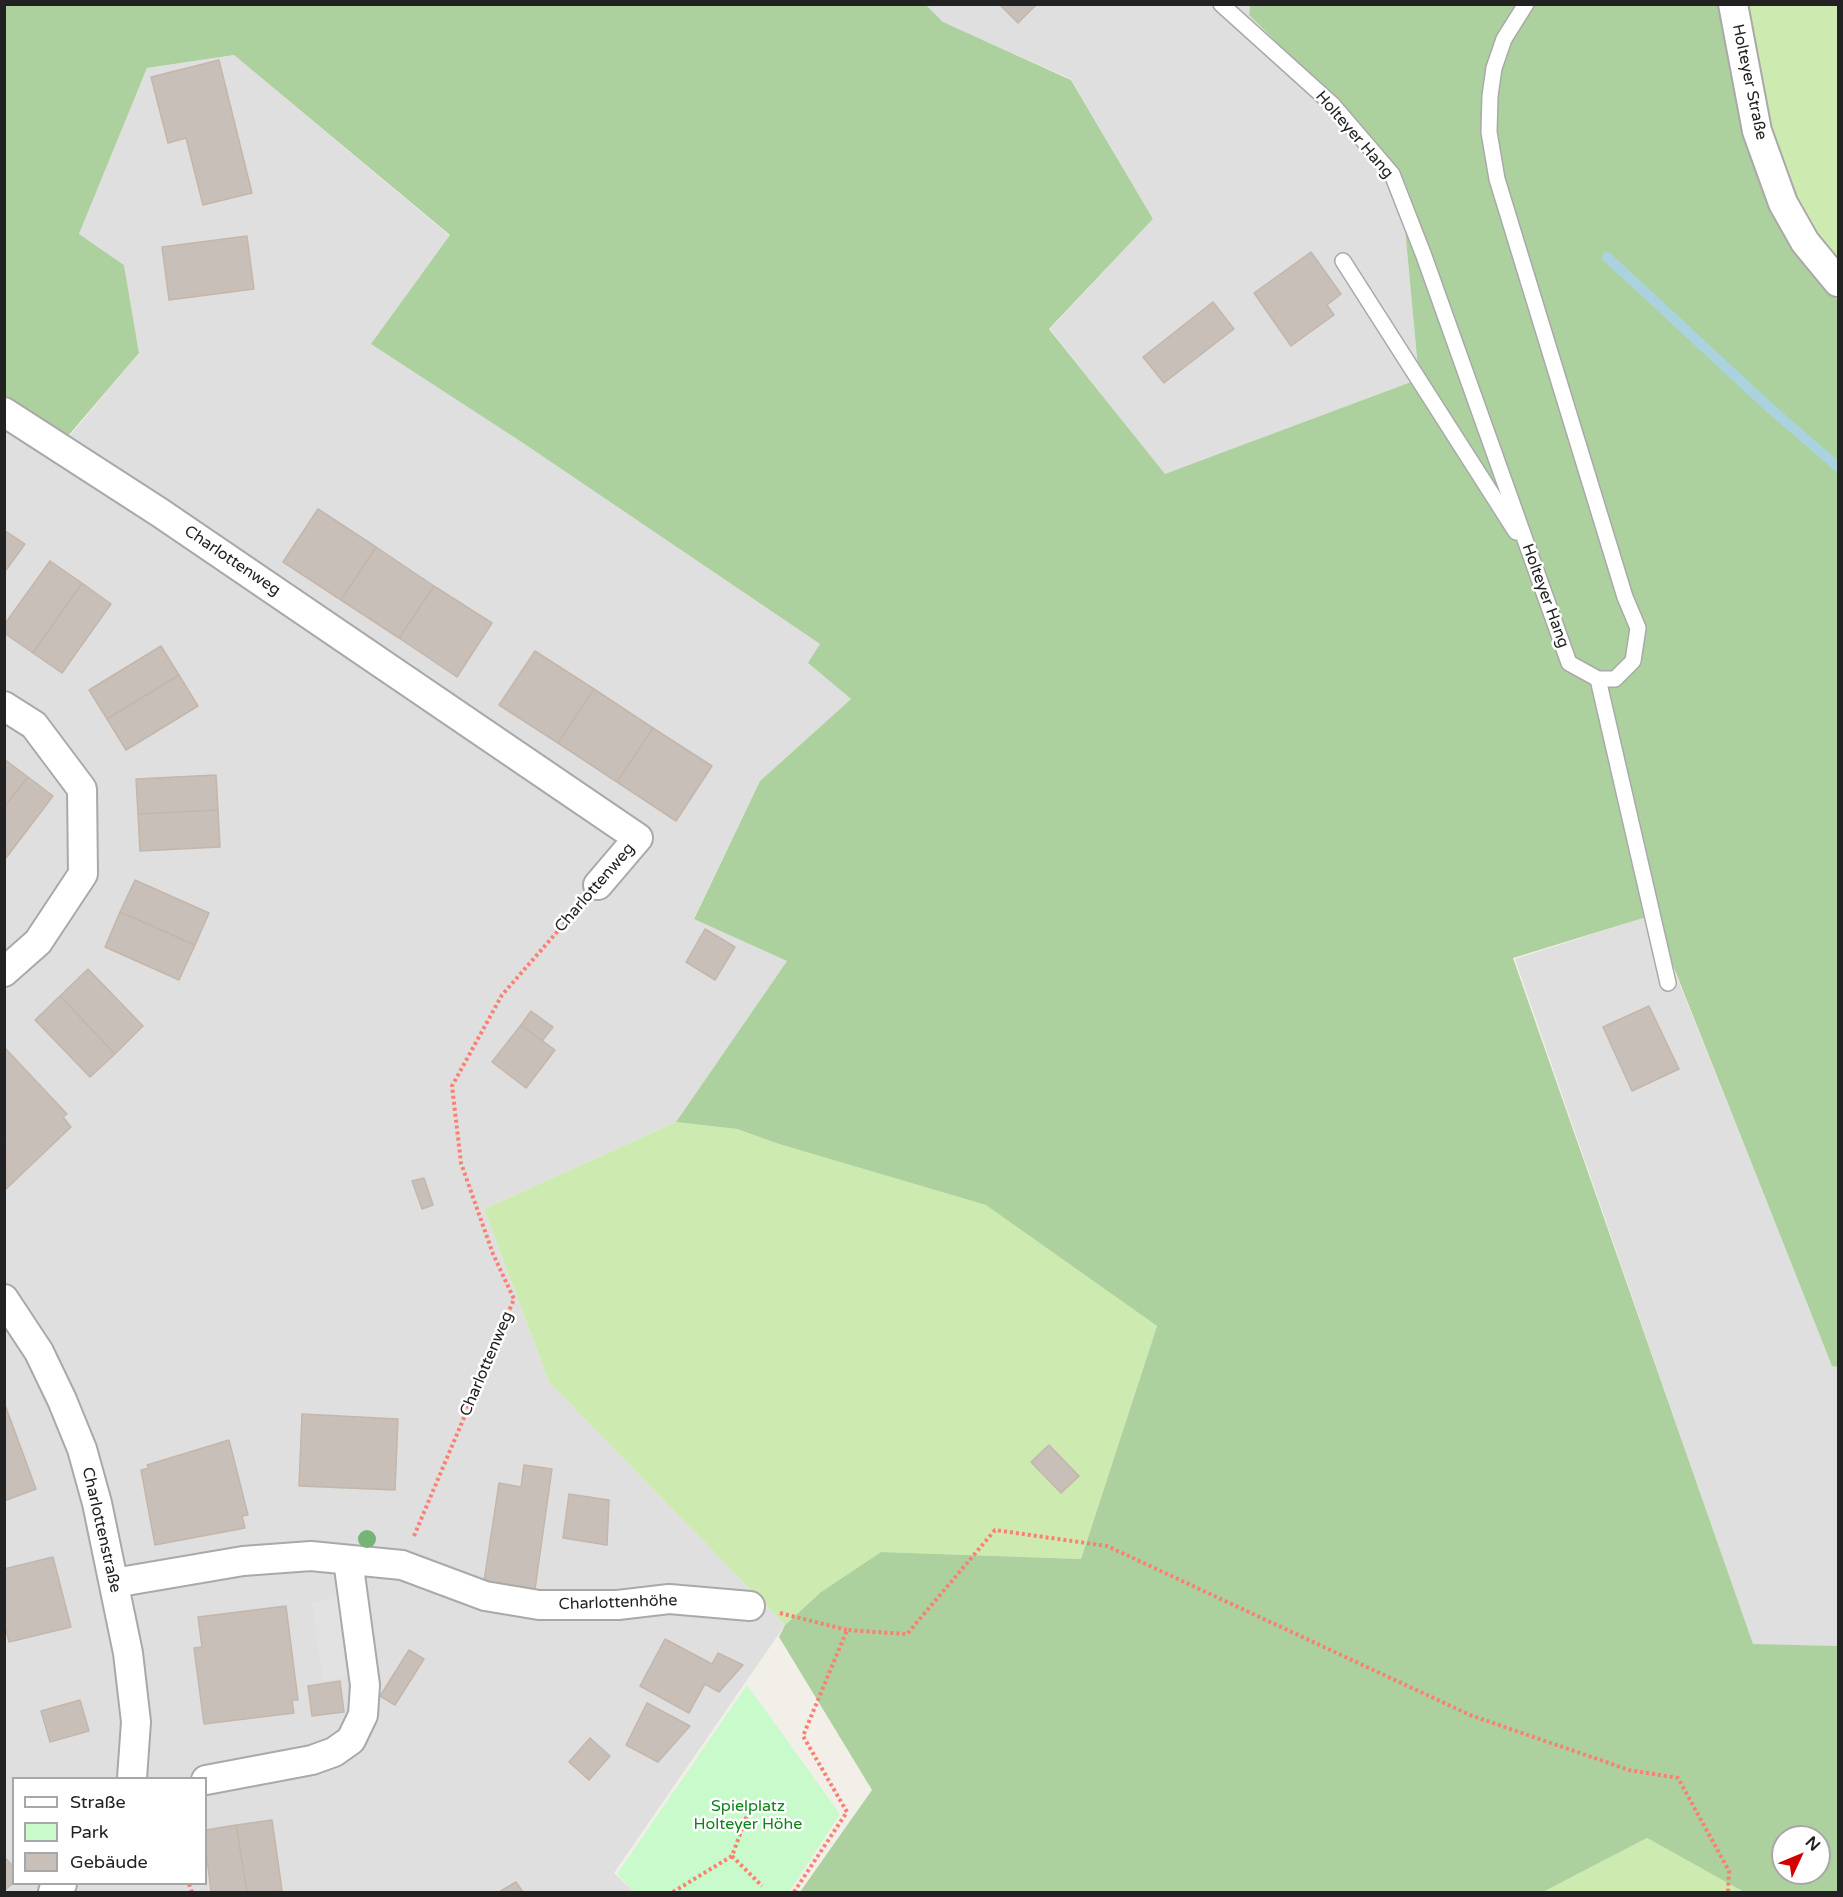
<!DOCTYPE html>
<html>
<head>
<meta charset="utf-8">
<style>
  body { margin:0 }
  #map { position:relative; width:1843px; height:1897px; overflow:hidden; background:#f2efe9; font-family:"Varela Round",sans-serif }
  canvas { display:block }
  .frame { position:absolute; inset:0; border:6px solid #222; pointer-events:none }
  .legend { position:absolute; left:12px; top:1777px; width:195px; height:108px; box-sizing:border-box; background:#fff; border:2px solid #a7a7a7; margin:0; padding:8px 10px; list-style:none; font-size:18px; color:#222 }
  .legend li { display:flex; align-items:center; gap:12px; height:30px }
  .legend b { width:30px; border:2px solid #a7a7a7 }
  .north { position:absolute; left:1771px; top:1825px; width:60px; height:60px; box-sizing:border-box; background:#fff; border:2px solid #a7a7a7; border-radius:50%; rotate:46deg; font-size:16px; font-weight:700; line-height:24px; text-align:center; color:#222 }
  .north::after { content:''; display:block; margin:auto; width:21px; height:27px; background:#d40000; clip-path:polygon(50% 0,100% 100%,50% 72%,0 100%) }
</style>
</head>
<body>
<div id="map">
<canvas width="1843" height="1897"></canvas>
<div class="frame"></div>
<ul class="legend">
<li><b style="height:8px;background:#fff"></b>Straße</li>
<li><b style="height:16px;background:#c8facc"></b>Park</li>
<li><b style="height:16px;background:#c7bfb8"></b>Gebäude</li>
</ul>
<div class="north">N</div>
</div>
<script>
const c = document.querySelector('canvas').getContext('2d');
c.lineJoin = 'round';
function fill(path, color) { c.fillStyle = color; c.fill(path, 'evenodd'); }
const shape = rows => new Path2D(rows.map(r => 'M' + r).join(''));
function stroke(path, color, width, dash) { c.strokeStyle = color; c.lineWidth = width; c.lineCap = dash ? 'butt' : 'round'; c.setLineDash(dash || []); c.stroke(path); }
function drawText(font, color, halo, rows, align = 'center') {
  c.font = font + ' "Varela Round",sans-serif'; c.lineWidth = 5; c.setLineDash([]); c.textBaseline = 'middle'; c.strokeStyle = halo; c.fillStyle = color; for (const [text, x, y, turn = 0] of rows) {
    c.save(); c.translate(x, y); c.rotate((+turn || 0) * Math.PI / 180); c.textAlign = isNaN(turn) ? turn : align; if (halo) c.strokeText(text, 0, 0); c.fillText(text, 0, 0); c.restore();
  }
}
const residential = shape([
  [926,5,1250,5,1249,15,1338,103,1400,175,1419,379,1165,475,1050,329,1153,219,1071,79,942,22],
  [234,55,450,236,372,344,523,443,820,644,809,664,851,699,760,781,694,918,787,961,676,1122,484,1209,549,1382,785,1625,614,1873,634,1892,5,1892,4,418,57,451,139,353,124,265,79,234,147,68],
  [14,1778,206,1778,206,1884,14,1884],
  [1652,915,1832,1365,1838,1367,1838,1646,1753,1645,1515,959]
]);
const grass = shape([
  [1742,5,1838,5,1838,262,1816,233,1793,200,1767,126],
  [676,1122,737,1129,779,1144,987,1205,1157,1326,1081,1559,881,1552,821,1592,785,1625,549,1382,484,1209],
  [1647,1838,1744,1892,1543,1892]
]);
const forest = shape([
  [4,5,926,5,943,22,1071,80,1153,219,1049,329,1165,474,1419,379,1400,175,1338,103,1249,15,1250,5,1523,5,1502,37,1492,66,1486,95,1486,131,1496,180,1499,181,1492,134,1491,97,1496,68,1506,41,1529,5,1725,5,1750,135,1775,207,1796,245,1838,301,1838,1367,1832,1366,1653,915,1513,958,1753,1644,1838,1646,1838,1892,1744,1892,1647,1838,1543,1892,800,1892,872,1790,779,1637,785,1625,821,1592,881,1552,1081,1559,1157,1326,986,1205,779,1144,737,1129,676,1122,787,961,694,919,760,781,851,699,808,663,820,644,523,443,371,344,450,235,234,55,147,68,79,234,124,265,139,353,68,436,5,397],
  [1783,1837,1819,1837,1819,1873,1783,1873]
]);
const park = shape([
  [747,1685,840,1814,789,1892,634,1892,617,1874]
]);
const parking = shape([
  [338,1595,346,1676,323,1681,312,1603]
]);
const stream = shape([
  [1607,257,1771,409,1838,467]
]);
const building = shape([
  [999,4,1037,4,1018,23,999,4],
  [219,60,252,193,203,205,186,138,168,143,151,77,219,60],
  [247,236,254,289,169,300,162,247,247,236],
  [1311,252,1341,294,1327,305,1334,315,1291,346,1254,293,1311,252],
  [1213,302,1234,329,1164,383,1143,357,1213,302],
  [318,509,376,547,341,600,283,562,318,509],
  [4,530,25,544,4,573,4,530],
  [376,547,434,586,399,638,341,600,376,547],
  [50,561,82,583,33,653,4,633,4,625,50,561],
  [82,583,111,604,62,673,33,653,82,583],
  [434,586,492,623,457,677,399,638,434,586],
  [161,646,179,675,107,719,89,690,161,646],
  [535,651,594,689,558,743,499,705,535,651],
  [179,675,198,706,126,750,107,719,179,675],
  [594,689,653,728,617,782,558,743,594,689],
  [653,728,712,766,676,821,617,782,653,728],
  [4,759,28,777,4,807,4,759],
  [216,775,218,810,138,814,136,779,216,775],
  [28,777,53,796,6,858,4,807,28,777],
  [218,810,220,847,140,851,138,814,218,810],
  [135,880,209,913,195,945,120,912,135,880],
  [120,912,195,945,179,980,105,947,120,912],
  [705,929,735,947,715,980,686,962,705,929],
  [88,969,143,1026,115,1054,60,996,88,969],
  [60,996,115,1054,90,1077,35,1020,60,996],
  [1649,1006,1679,1069,1632,1091,1603,1027,1649,1006],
  [531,1011,553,1027,542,1041,521,1025,531,1011],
  [521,1025,555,1050,526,1088,492,1062,521,1025],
  [4,1047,67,1114,63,1117,71,1127,6,1189,4,1047],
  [424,1178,433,1205,422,1209,412,1181,424,1178],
  [4,1402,36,1489,4,1501,4,1402],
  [302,1414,398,1419,395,1490,299,1486,302,1414],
  [229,1440,248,1515,242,1516,245,1528,155,1545,141,1470,149,1468,147,1465,229,1440],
  [1049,1445,1079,1476,1061,1493,1031,1462,1049,1445],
  [524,1465,552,1469,535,1589,484,1581,499,1483,521,1487,524,1465],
  [569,1494,609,1500,607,1545,563,1538,569,1494],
  [53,1557,71,1627,9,1642,4,1622,4,1569,53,1557],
  [286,1606,298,1700,292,1700,294,1713,204,1724,194,1648,202,1647,198,1617,286,1606],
  [665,1639,712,1664,718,1653,743,1665,719,1692,705,1684,689,1713,640,1686,665,1639],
  [409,1650,424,1659,395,1705,380,1696,409,1650],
  [340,1681,344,1712,312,1716,308,1686,340,1681],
  [80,1700,89,1731,50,1742,41,1711,80,1700],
  [647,1703,690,1726,658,1762,626,1745,647,1703],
  [590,1738,610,1756,589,1780,569,1762,590,1738],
  [272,1820,282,1890,270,1892,247,1892,236,1825,272,1820],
  [236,1825,247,1892,211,1892,206,1850,206,1830,236,1825],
  [4,1857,14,1867,14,1882,4,1891,4,1857],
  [516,1882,523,1892,499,1892,516,1882]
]);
const path = shape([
  [414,1536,514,1299,493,1254,461,1163,452,1086,502,995,578,908],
  [780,1613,847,1630],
  [732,1856,762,1886],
  [189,1884,192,1892],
  [673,1892,732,1856,748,1813],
  [794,1892,847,1812,803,1736,847,1630,907,1634,995,1530,1107,1546,1470,1715,1629,1770,1678,1778,1729,1871,1728,1892]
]);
const lane = shape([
  [1221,4,1333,105,1392,174,1424,256,1569,663,1598,679,1615,679,1633,661,1638,628,1625,597,1497,179,1489,132,1490,96,1494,68,1504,39,1526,4],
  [1343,261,1516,532],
  [1598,679,1668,983]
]);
const street = shape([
  [1733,4,1757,131,1783,203,1805,242,1838,282],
  [4,412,159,512,638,838,598,885],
  [4,706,34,725,82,789,83,874,38,942,4,972],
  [4,1299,39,1352,62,1400,82,1449,97,1503,128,1653,136,1722,132,1778],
  [114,1583,243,1561,311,1556,402,1565,485,1596,539,1605,618,1605,669,1599,750,1606],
  [206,1780,312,1760,334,1752,351,1740,363,1715,365,1685,348,1560],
  [53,1892,62,1884]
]);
const trees = [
  [367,1539]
];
const streetNames = [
  ["Holteyer Straße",1749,82,78],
  ["Holteyer Hang",1354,135,49],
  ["Charlottenweg",232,561,34],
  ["Holteyer Hang",1545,596,70],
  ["Charlottenweg",595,888,-49],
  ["Charlottenweg",487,1364,-67],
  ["Charlottenstraße",101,1530,77],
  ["Charlottenhöhe",618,1603,-2]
];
const parkNames = [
  ["Spielplatz",748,1807],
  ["Holteyer Höhe",748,1825]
];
fill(residential, '#e0dfdf');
fill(grass, '#cdebb0');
fill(forest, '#add19e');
fill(park, '#c8facc');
fill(parking, '#e2e2e2');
stroke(stream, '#aad3df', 10);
fill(building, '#c7bfb8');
stroke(building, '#c4b6ab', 1.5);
stroke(lane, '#a9a9a9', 18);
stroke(street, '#a9a9a9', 32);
stroke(path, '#fa8072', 4, [3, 3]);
stroke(lane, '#fff', 15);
stroke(street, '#fff', 28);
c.fillStyle = '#74b475';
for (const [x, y] of trees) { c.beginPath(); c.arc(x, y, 9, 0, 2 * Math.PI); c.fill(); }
drawText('16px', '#222', '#fff', streetNames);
drawText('16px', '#0c8416', '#fff', parkNames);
</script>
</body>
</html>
